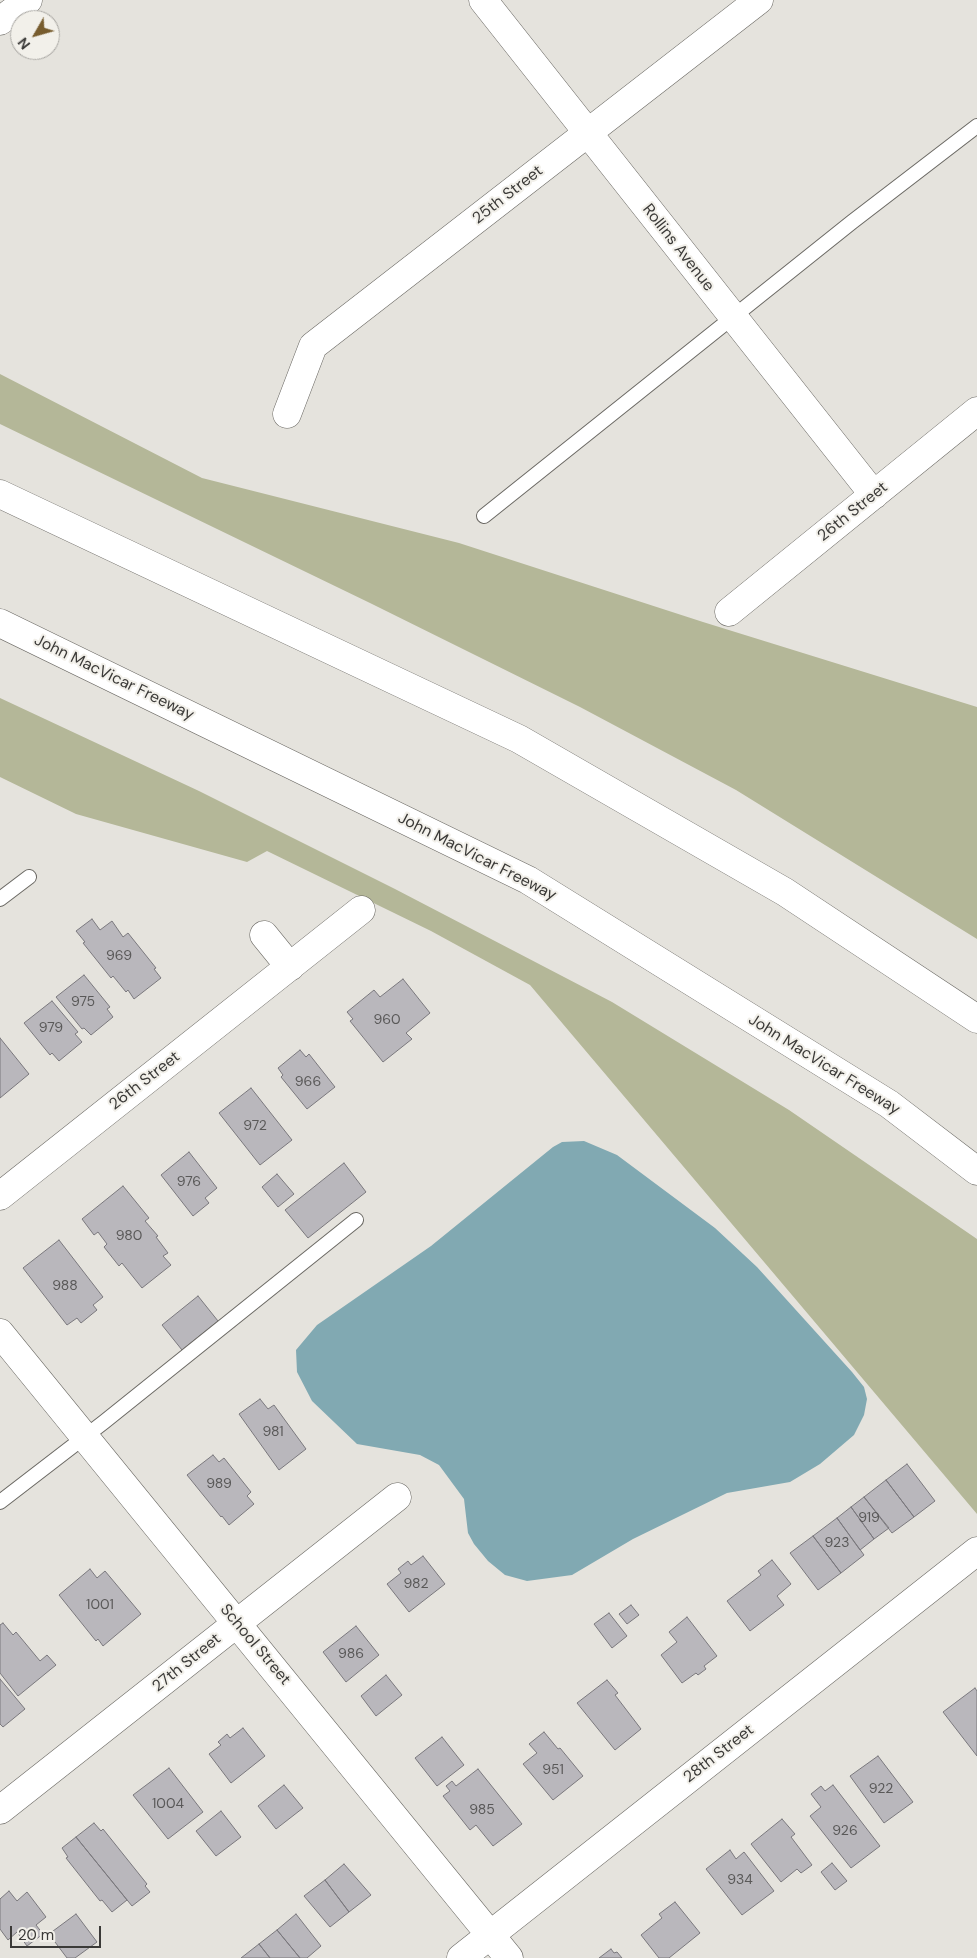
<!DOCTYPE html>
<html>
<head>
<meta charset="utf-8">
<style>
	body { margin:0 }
	#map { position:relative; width:977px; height:1958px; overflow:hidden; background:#e5e3dd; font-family:"DM Sans",sans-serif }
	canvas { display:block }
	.north { position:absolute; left:10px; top:10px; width:50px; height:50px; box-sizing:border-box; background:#f2f0ea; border:1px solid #a9a7a3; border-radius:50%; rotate:232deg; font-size:14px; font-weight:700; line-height:20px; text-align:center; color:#3b3a38 }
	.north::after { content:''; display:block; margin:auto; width:18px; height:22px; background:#775c2e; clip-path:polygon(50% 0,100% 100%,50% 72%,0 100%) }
	.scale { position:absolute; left:10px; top:1926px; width:91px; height:22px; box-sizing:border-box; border:2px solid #3b3a38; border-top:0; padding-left:6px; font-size:15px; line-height:18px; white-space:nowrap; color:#3b3a38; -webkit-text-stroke:4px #f2f0ea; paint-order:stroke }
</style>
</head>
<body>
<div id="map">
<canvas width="977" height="1958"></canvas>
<div class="north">N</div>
<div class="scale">20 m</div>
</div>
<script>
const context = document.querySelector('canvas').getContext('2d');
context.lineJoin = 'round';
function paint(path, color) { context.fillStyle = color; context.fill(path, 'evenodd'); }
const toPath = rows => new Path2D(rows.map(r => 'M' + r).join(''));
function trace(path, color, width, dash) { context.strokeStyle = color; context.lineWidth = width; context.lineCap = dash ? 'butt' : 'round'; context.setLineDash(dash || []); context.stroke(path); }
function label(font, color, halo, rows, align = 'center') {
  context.font = font + ' "DM Sans",sans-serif'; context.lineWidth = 4; context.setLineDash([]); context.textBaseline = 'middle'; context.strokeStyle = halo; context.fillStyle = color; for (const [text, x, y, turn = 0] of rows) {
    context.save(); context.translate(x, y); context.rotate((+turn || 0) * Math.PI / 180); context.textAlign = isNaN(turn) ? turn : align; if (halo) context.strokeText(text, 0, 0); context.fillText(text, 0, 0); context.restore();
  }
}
paint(toPath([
	[0,374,202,478,459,543,703,622,977,707,977,939,736,790,580,707,370,603,0,424],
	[0,698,199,791,395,889,612,1002,789,1110,977,1239,977,1514,530,985,431,931,267,851,247,862,76,814,0,777]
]), '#b4b798');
paint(toPath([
	[584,1141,617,1155,715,1228,757,1267,852,1372,864,1387,867,1399,864,1415,854,1435,820,1464,790,1482,727,1493,633,1539,572,1575,527,1581,505,1575,488,1561,474,1544,468,1533,464,1499,439,1465,420,1455,357,1444,312,1401,297,1372,296,1350,317,1325,431,1246,553,1147,562,1142]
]), '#81a9b2');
const building = toPath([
	[92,919,100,930,112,921,123,937,128,933,156,968,154,969,161,978,134,999,128,990,126,992,113,976,111,978,83,943,85,942,76,931,92,919],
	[84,975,110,1007,107,1009,113,1017,91,1035,84,1028,82,1029,56,997,84,975],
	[403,979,430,1013,406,1033,412,1039,383,1062,350,1021,353,1019,347,1012,374,990,380,997,403,979],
	[52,1001,78,1032,75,1034,82,1042,59,1061,52,1053,50,1055,24,1023,52,1001],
	[0,1038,29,1074,0,1098,0,1038],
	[300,1050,306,1057,309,1054,335,1087,307,1109,281,1077,283,1075,278,1068,300,1050],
	[251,1088,292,1140,260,1165,219,1113,251,1088],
	[189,1152,217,1188,205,1198,209,1203,193,1216,161,1175,189,1152],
	[344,1163,366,1192,308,1238,285,1210,344,1163],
	[277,1174,294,1194,278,1207,262,1187,277,1174],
	[123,1186,149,1218,145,1221,158,1236,156,1237,168,1253,163,1256,171,1265,142,1288,122,1263,119,1266,104,1247,107,1244,98,1232,94,1235,82,1219,123,1186],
	[59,1240,103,1297,93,1305,97,1310,81,1323,77,1318,67,1325,23,1268,59,1240],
	[198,1296,218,1321,182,1350,162,1325,198,1296],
	[260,1399,268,1409,274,1405,306,1449,279,1470,239,1414,260,1399],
	[213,1455,219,1462,224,1458,251,1492,247,1496,254,1504,229,1525,222,1516,221,1517,187,1475,213,1455],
	[907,1464,935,1501,914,1517,886,1480,907,1464],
	[886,1480,914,1517,892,1533,864,1497,886,1480],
	[864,1497,889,1528,874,1539,851,1507,864,1497],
	[851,1507,874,1539,860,1550,837,1518,851,1507],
	[837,1518,864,1555,841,1573,813,1536,837,1518],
	[813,1536,841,1573,818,1590,790,1553,813,1536],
	[423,1556,445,1584,409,1612,387,1584,401,1573,398,1569,408,1561,411,1565,423,1556],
	[772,1560,791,1584,777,1596,784,1605,750,1631,727,1601,761,1575,758,1571,772,1560],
	[90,1569,97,1578,105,1571,141,1614,103,1646,98,1639,96,1641,59,1595,90,1569],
	[631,1605,639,1615,627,1624,619,1614,631,1605],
	[609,1613,627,1636,612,1648,594,1624,609,1613],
	[687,1617,717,1656,704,1666,706,1669,698,1675,696,1673,682,1683,661,1655,677,1642,669,1632,687,1617],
	[3,1623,13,1635,16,1632,40,1661,47,1655,56,1665,18,1696,0,1673,0,1625,3,1623],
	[356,1626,379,1655,346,1682,323,1652,356,1626],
	[386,1675,402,1695,376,1716,361,1696,386,1675],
	[0,1679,25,1709,3,1727,0,1724,0,1679],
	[607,1680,618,1693,615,1695,641,1729,615,1750,577,1703,607,1680],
	[975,1688,977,1691,977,1756,943,1712,975,1688],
	[243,1728,265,1756,231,1783,209,1754,221,1745,218,1742,227,1734,230,1738,243,1728],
	[544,1732,558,1749,560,1748,583,1776,553,1800,523,1764,537,1753,529,1744,544,1732],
	[442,1737,464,1765,437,1786,415,1758,442,1737],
	[878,1756,913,1802,884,1823,850,1776,878,1756],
	[169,1768,203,1812,168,1839,133,1795,169,1768],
	[478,1769,522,1824,493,1846,476,1825,470,1830,443,1796,450,1791,446,1786,452,1781,456,1786,478,1769],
	[284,1785,303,1808,276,1829,258,1806,284,1785],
	[833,1785,880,1846,851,1868,810,1816,821,1807,811,1794,821,1786,825,1791,833,1785],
	[221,1811,241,1837,216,1856,196,1831,221,1811],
	[782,1819,795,1834,791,1837,812,1865,801,1873,797,1869,781,1882,751,1844,782,1819],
	[94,1823,101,1831,103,1829,147,1884,145,1886,150,1892,132,1906,76,1837,94,1823],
	[76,1837,127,1900,112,1912,102,1900,100,1901,66,1858,68,1857,62,1848,76,1837],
	[730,1850,736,1859,744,1852,774,1891,742,1915,706,1869,730,1850],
	[832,1863,847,1881,835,1890,821,1872,832,1863],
	[344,1864,371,1895,349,1912,325,1880,344,1864],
	[325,1880,349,1912,330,1927,304,1896,325,1880],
	[9,1891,17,1901,27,1892,46,1917,36,1925,43,1934,27,1946,17,1932,8,1940,0,1929,0,1899,9,1891],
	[675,1902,700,1933,669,1958,659,1958,641,1935,662,1918,659,1914,675,1902],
	[76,1914,97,1942,75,1958,67,1958,49,1934,76,1914],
	[296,1914,321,1946,307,1958,300,1958,277,1930,296,1914],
	[277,1930,300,1958,270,1958,259,1944,277,1930],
	[259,1944,270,1958,241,1958,259,1944],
	[611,1949,614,1953,617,1952,622,1958,599,1958,611,1949]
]);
paint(building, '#b9b7bc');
trace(building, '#7a787d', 1);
const lane = toPath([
	[484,516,852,222,977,126],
	[0,899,29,877],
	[0,1502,104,1422,356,1220]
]);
const street = toPath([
	[483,0,874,495],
	[0,21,28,0],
	[287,414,313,346,759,0],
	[729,612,977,411],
	[264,935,290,967],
	[0,1196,361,910],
	[0,1333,509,1958],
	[0,1810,397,1497],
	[461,1958,977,1551]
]);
const highway = toPath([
	[0,494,519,739,785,892,977,1019],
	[0,623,528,880,889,1104,977,1171]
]);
trace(lane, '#6b6964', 16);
trace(street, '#6b6964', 29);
trace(highway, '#6b6964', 29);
trace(lane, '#fff', 14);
trace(street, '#fff', 28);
trace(highway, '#fff', 28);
label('14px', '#5a5959', null, [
	["969",119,956],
	["975",83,1002],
	["960",387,1020],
	["979",51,1028],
	["966",308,1082],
	["972",255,1126],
	["976",189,1182],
	["980",129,1236],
	["988",65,1286],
	["981",273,1432],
	["989",219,1484],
	["919",869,1518],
	["923",837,1543],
	["982",416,1584],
	["1001",100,1605],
	["986",351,1654],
	["951",553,1770],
	["922",881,1789],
	["1004",168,1804],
	["985",482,1810],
	["926",845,1831],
	["934",740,1880]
]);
label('16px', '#3b3a38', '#f2f0ea', [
	["25th Street",508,195,-38],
	["Rollins Avenue",678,248,52],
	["26th Street",853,512,-39],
	["John MacVicar Freeway",114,678,26],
	["John MacVicar Freeway",477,857,27],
	["John MacVicar Freeway",824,1065,32],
	["26th Street",145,1081,-38],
	["School Street",255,1645,50],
	["27th Street",187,1663,-39],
	["28th Street",719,1754,-38]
]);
</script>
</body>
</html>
